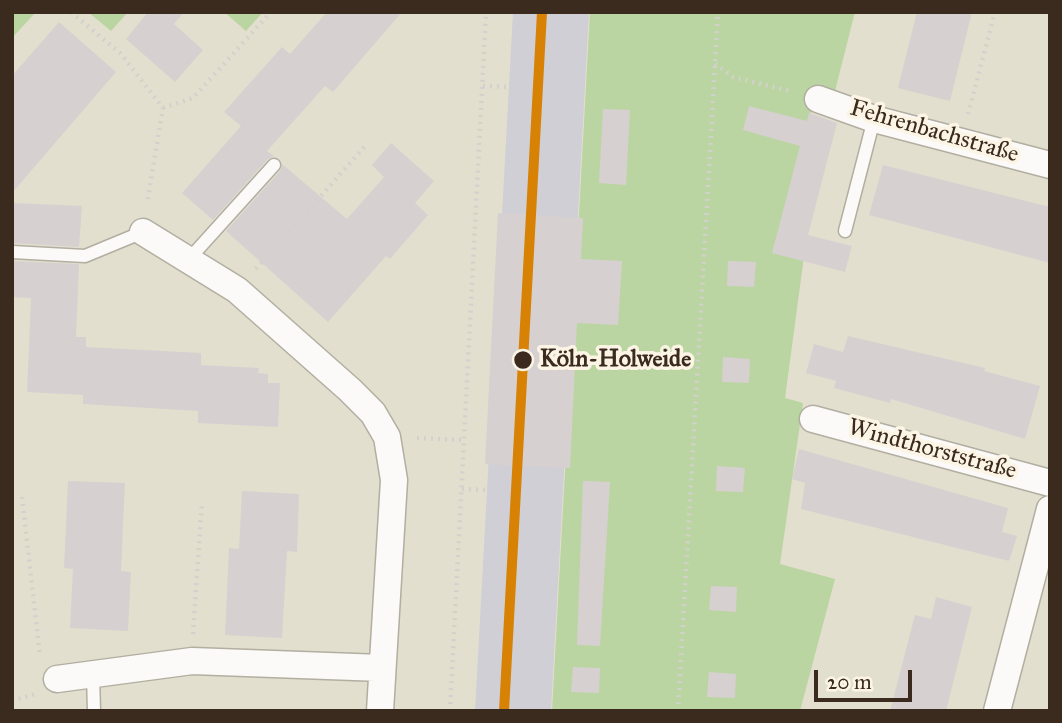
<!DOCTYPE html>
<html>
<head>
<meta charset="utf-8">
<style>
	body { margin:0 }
	#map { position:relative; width:1062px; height:723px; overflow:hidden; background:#e3dfce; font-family:"IM FELL Great Primer",serif }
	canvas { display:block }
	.frame { position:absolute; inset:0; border:14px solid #3b2a1e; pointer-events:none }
	.scale { position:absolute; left:814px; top:670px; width:98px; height:32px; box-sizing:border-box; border:4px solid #3b2a1e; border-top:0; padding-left:9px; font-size:21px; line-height:24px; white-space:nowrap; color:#3b2a1e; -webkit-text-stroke:5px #fcf5e5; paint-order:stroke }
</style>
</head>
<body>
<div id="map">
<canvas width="1062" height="723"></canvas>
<div class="frame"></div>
<div class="scale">20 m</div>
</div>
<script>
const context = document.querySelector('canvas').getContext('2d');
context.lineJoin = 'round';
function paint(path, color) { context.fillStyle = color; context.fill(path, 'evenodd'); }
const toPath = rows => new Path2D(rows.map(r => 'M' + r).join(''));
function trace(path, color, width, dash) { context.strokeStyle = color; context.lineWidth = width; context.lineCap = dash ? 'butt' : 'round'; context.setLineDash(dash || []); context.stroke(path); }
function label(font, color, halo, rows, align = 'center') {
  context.font = font + ' "IM FELL Great Primer",serif'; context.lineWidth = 7; context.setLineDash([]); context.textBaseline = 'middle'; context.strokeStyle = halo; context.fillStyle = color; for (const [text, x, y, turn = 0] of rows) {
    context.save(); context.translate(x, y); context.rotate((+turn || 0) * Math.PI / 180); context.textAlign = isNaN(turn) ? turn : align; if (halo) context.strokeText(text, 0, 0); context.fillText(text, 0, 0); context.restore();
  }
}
paint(toPath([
	[513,12,589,12,551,711,475,711]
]), '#d0cfd6');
paint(toPath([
	[12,12,36,12,12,38],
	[88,12,128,12,111,31],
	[224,12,263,12,246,31],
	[590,12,855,12,835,91,817,88,783,222,807,234,785,398,803,403,780,564,835,579,800,711,552,711]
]), '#bad5a1');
paint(toPath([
	[148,12,184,12,174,24,203,50,175,82,126,39],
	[327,12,402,12,333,92,325,86,267,151,274,156,268,159,213,220,182,193,241,126,224,112,282,47,290,54],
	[917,12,972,12,950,101,898,88],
	[59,22,116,72,12,193,12,76],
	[749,106,807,121,809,113,837,123,808,235,852,246,845,272,772,253,800,146,743,130],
	[603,109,630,110,626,185,599,183],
	[391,143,434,181,415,203,428,215,390,259,386,256,328,322,226,231,280,171,282,164,347,219,384,177,372,165],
	[883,165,1050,207,1050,263,869,215],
	[12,203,82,206,79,247,12,243],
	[498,213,583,218,581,259,622,261,618,325,577,323,570,468,485,464],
	[12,261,79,264,76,337,86,337,86,347,201,353,201,365,259,368,258,373,268,374,268,383,280,383,278,427,198,423,198,411,83,404,83,395,27,392,31,298,12,297],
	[728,261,756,262,754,287,727,286],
	[848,336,985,368,984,371,1040,386,1025,439,891,399,890,403,834,388,836,381,806,373,814,344,843,352],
	[723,357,750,359,749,383,722,382],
	[799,449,1008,508,1002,532,1017,536,1009,561,801,509,805,483,792,479],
	[717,466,745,468,743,492,716,491],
	[68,481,125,483,121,571,131,572,128,631,70,628,73,569,64,568],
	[583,481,610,482,600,646,577,645],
	[242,491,299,494,297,552,287,551,282,638,225,635,229,548,239,549],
	[711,586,737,587,736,612,709,610],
	[936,597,972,607,946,711,890,711,915,615,931,619],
	[573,667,600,668,599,693,571,692],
	[709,672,736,674,735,698,707,697]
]), '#d7d0d0');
const service = toPath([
	[845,231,874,119],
	[12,252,85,256,143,232],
	[190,258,274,165],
	[93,675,94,711]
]);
const minor = toPath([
	[818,99,874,119,1050,165],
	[143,232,237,290,350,390,373,413,387,437,394,480,380,711],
	[813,419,1050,483],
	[57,679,192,661,382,668],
	[997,711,1050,509]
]);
trace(service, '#b2aea1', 15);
trace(minor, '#b2aea1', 29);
trace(toPath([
	[71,12,121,54,163,108,147,204],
	[715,64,733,77,790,91],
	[483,86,509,87],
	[163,108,193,98,271,12],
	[968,114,995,12],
	[256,269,367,144],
	[417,438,465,440],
	[462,489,487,490],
	[22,497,40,656],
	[193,634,202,502],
	[12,701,35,694],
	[450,711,486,12],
	[678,711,718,12]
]), '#d3d1cb', 4.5, [2, 5]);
trace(service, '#fbfaf8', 12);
trace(minor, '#fbfaf8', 26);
trace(toPath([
	[504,711,542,12]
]), '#d78204', 10);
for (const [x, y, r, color] of [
	[523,360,10,"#3b2a1e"]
]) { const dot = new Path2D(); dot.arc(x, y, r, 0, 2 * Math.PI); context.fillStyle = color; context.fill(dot); trace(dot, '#fcf5e5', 2.5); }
label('24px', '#3b2a1e', '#fcf5e5', [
	["Fehrenbachstraße",934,132,16],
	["Windthorststraße",932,450,15]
]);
label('bold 24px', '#3b2a1e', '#fcf5e5', [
	["Köln-Holweide",540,360]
], 'left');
</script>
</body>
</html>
